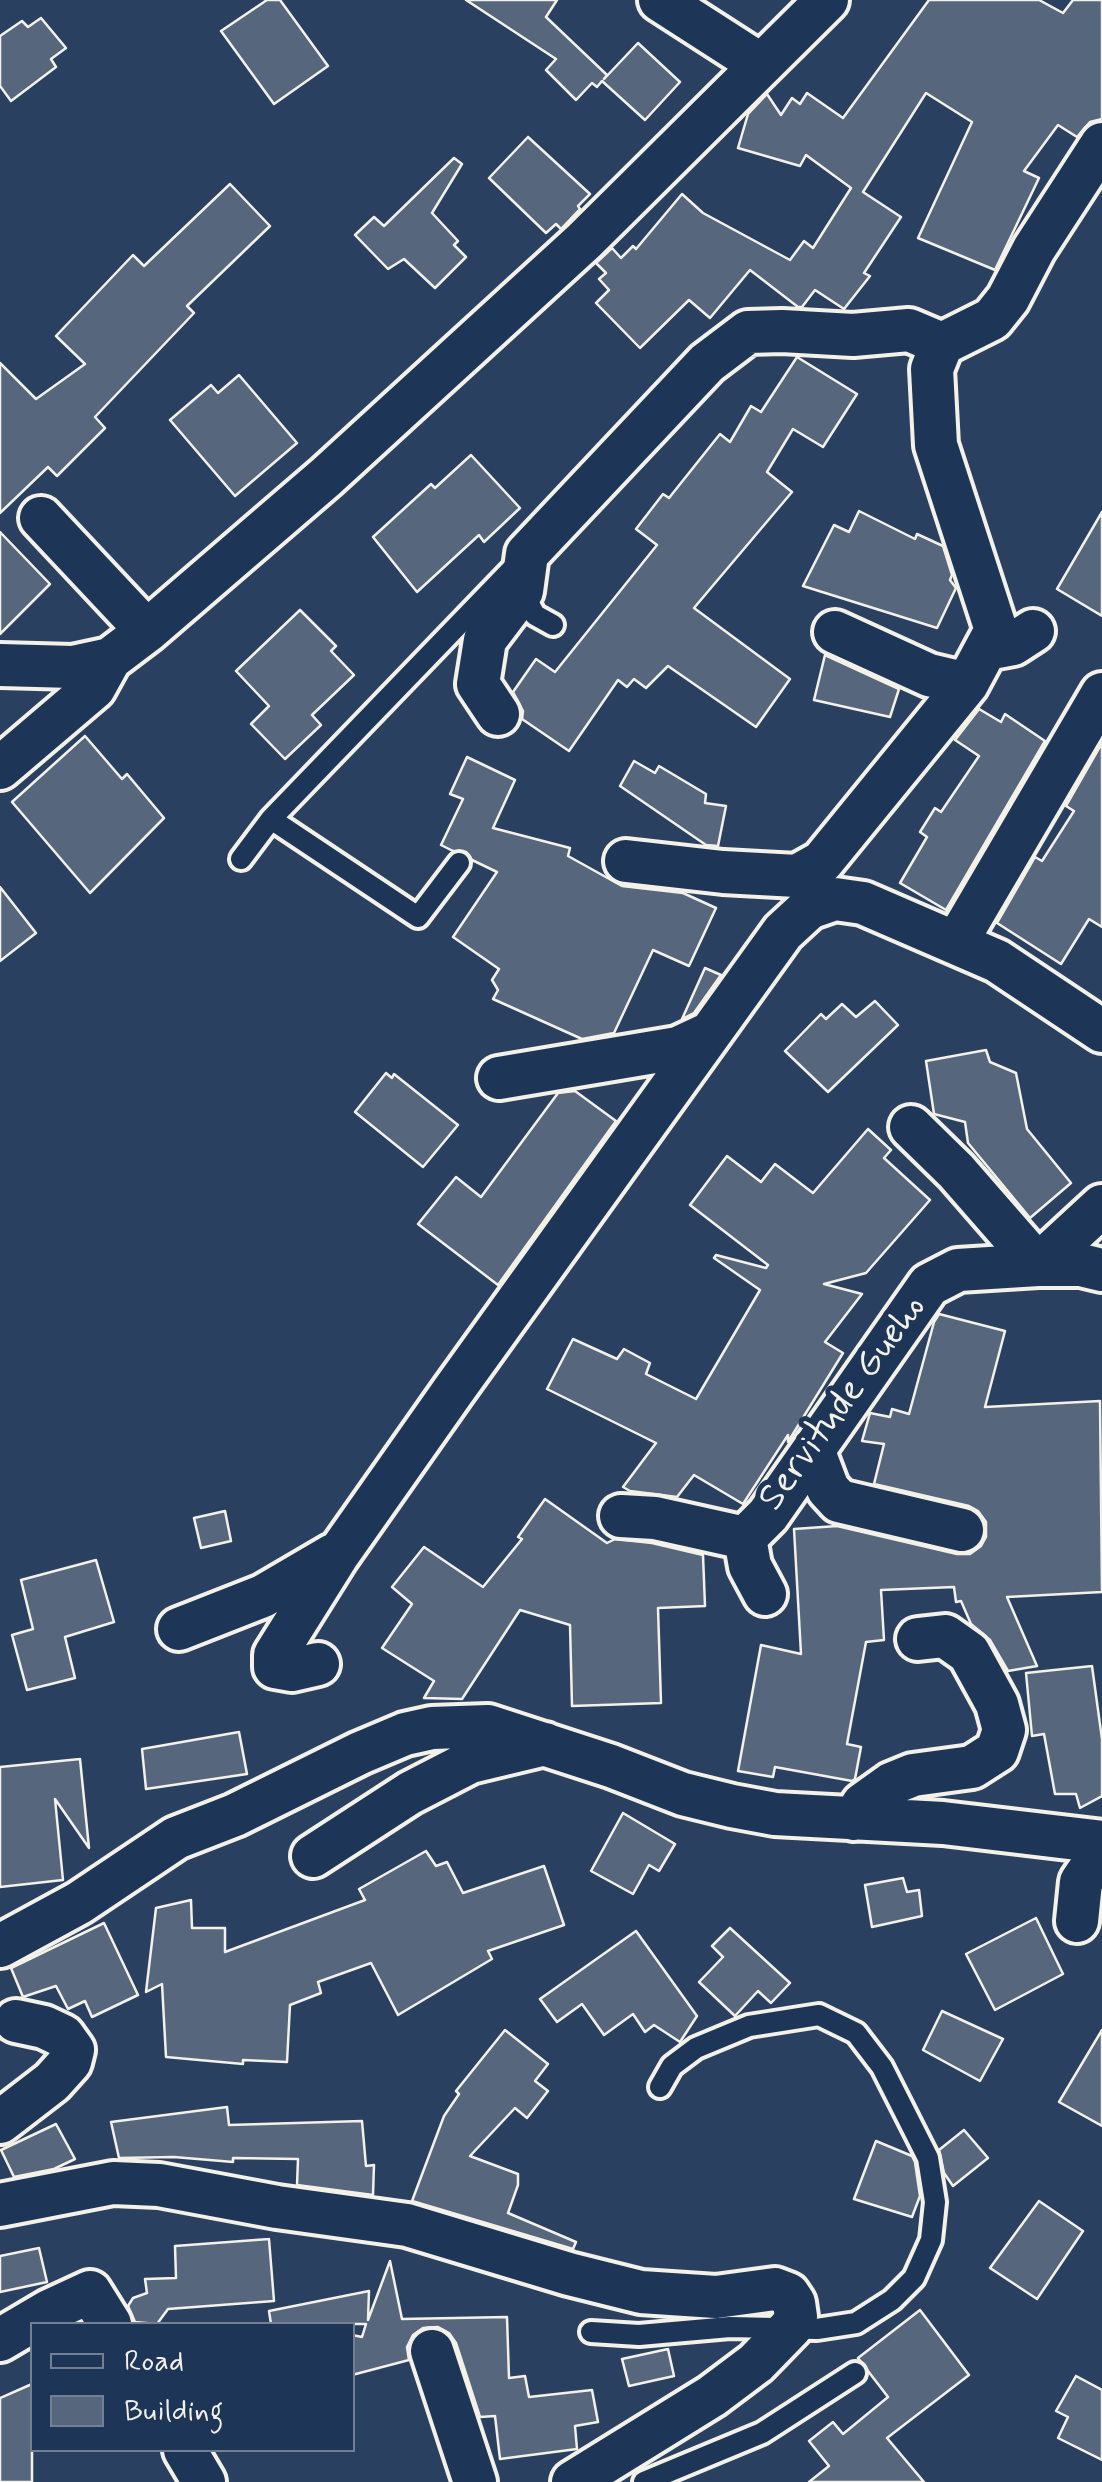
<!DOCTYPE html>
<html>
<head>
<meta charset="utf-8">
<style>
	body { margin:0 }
	#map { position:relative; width:1102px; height:2482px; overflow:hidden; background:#2a4060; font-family:Mynerve,sans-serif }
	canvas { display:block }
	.legend { position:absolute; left:30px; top:2322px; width:325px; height:130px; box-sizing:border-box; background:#1d3557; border:2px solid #738091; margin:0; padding:12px 18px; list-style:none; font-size:30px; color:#f4f1e8 }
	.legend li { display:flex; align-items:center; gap:20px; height:50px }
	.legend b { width:50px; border:2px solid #738091 }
</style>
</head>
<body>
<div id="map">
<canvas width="1102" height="2482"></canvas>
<ul class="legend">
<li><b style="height:12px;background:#1d3557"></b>Road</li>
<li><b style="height:28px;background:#56677d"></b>Building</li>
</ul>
</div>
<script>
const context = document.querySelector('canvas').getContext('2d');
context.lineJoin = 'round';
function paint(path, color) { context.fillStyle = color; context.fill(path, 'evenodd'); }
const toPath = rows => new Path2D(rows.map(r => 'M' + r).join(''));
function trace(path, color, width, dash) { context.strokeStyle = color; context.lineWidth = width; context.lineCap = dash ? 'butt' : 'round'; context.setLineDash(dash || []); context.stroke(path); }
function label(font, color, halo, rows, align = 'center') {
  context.font = font + ' Mynerve,sans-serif'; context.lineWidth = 10; context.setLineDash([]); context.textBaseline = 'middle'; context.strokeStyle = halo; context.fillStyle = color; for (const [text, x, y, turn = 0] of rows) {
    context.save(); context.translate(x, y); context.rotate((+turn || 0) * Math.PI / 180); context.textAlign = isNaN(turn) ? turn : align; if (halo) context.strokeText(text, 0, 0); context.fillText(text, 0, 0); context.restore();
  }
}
const building = toPath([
	[267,0,280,0,328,66,274,104,221,31,267,0],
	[466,0,557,0,546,17,607,75,604,79,638,43,680,82,645,120,602,81,597,87,592,83,576,100,546,70,556,59,466,0],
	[929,0,1039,0,1063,13,1073,0,1102,0,1102,119,1090,122,1077,137,1058,125,1024,171,1039,178,995,270,918,238,972,122,926,93,863,192,901,217,864,273,870,276,844,309,815,290,802,307,798,307,750,270,710,318,689,300,640,348,596,303,609,290,599,279,606,273,596,263,612,248,621,258,633,246,636,249,682,194,703,213,790,260,804,241,813,248,851,188,806,155,800,166,738,148,748,114,767,94,781,115,792,98,800,104,807,93,843,118,929,0],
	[41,18,66,48,51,59,56,67,11,101,0,86,0,36,22,21,28,27,41,18],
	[528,137,590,194,578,206,580,209,561,229,556,224,546,233,489,178,528,137],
	[454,158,462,164,432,213,458,241,454,245,466,257,435,288,404,259,388,269,355,235,374,217,384,226,454,158],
	[230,184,270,226,187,306,194,313,95,417,105,428,57,476,48,467,0,513,0,363,36,399,85,364,56,336,133,255,144,266,230,184],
	[797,357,857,394,823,447,793,429,767,472,792,492,694,608,790,679,756,727,668,666,646,688,634,679,627,687,618,680,569,751,522,719,523,711,513,692,536,659,555,672,657,545,636,529,663,494,669,498,720,434,730,442,751,406,761,412,797,357],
	[239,375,297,443,235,496,170,420,211,385,218,393,239,375],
	[471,455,520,508,484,542,479,535,417,592,373,537,431,484,435,488,471,455],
	[859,511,915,539,917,534,943,546,952,575,950,580,956,588,937,628,803,586,834,525,849,532,859,511],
	[1102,512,1102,616,1057,589,1102,512],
	[0,532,50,584,0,634,0,532],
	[300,610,336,646,331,651,354,675,312,715,321,725,285,759,251,724,269,706,236,671,300,610],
	[825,655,899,689,890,717,814,700,825,655],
	[979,709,1001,722,1005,714,1045,741,946,910,900,883,927,837,920,832,935,808,941,812,979,756,955,740,979,709],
	[85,736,122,779,127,774,164,818,90,893,12,802,85,736],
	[1102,743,1102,927,1089,919,1061,964,997,923,1035,857,1042,861,1074,811,1066,806,1102,743],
	[467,757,515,780,493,828,570,848,568,856,622,886,683,893,716,908,689,966,653,950,614,1033,582,1039,493,999,498,990,492,980,499,969,453,937,497,872,472,860,466,852,453,851,441,845,463,799,450,794,467,757],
	[634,761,655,773,659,766,706,794,705,803,726,806,718,846,706,845,620,786,634,761],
	[0,887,36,933,0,961,0,887],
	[705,968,721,975,694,1013,682,1019,705,968],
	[875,1001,898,1025,828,1092,785,1051,821,1014,826,1019,842,1004,856,1017,875,1001],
	[986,1050,990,1062,1016,1073,1027,1129,1071,1183,1030,1218,968,1143,965,1122,934,1114,926,1061,986,1050],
	[386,1073,392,1078,394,1074,458,1125,423,1167,355,1112,386,1073],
	[575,1091,616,1121,498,1285,418,1224,456,1177,481,1197,558,1093,575,1091],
	[868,1129,891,1150,884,1158,930,1200,866,1273,824,1284,862,1294,825,1342,843,1353,788,1442,788,1435,743,1504,694,1475,677,1497,630,1491,623,1487,656,1443,547,1389,573,1339,617,1359,624,1349,650,1363,646,1374,696,1399,760,1290,714,1258,716,1255,766,1268,768,1265,690,1205,727,1156,761,1182,775,1164,813,1193,868,1129],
	[939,1314,1005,1331,985,1407,1100,1401,1102,1592,1007,1597,1037,1666,1008,1671,990,1640,971,1624,961,1601,956,1602,954,1587,881,1590,884,1640,866,1642,847,1744,861,1747,855,1779,852,1781,775,1767,773,1777,738,1771,761,1645,801,1654,794,1529,837,1526,957,1554,970,1554,981,1546,986,1537,986,1522,978,1511,969,1506,874,1484,884,1444,862,1441,870,1413,890,1417,892,1409,909,1414,934,1322,939,1314],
	[545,1499,607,1543,615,1539,652,1543,703,1555,705,1606,658,1608,661,1703,572,1706,570,1625,520,1610,462,1699,424,1698,434,1681,382,1648,412,1604,392,1587,424,1547,483,1587,522,1539,518,1537,545,1499],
	[225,1511,231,1541,201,1548,194,1518,225,1511],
	[96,1560,114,1622,65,1637,75,1678,27,1690,12,1635,33,1629,21,1580,96,1560],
	[1092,1666,1102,1739,1102,1796,1080,1808,1076,1794,1055,1794,1044,1734,1032,1736,1026,1673,1092,1666],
	[239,1732,247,1774,146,1789,142,1749,239,1732],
	[80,1759,89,1848,55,1799,63,1880,0,1887,0,1767,80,1759],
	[623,1813,675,1844,659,1871,649,1865,633,1894,591,1871,623,1813],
	[426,1851,436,1866,447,1862,463,1893,544,1866,564,1925,488,1951,492,1959,398,2015,371,1963,318,1982,321,1993,290,2005,287,2062,243,2060,243,2064,166,2057,162,1984,146,1992,156,1908,191,1900,192,1928,225,1928,225,1952,365,1900,359,1889,426,1851],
	[903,1878,907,1892,919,1890,922,1916,872,1927,865,1885,903,1878],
	[1036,1918,1063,1974,995,2010,966,1954,1036,1918],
	[104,1923,138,1995,92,2017,85,2001,68,2009,56,1986,23,1997,11,1968,104,1923],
	[730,1928,790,1983,771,2003,758,1991,735,2016,699,1982,723,1957,712,1946,730,1928],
	[636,1931,697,2016,680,2042,654,2025,645,2032,633,2014,604,2035,582,2004,557,2022,540,1999,636,1931],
	[942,2011,1003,2039,980,2081,923,2050,942,2011],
	[505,2030,548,2064,535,2081,548,2091,527,2118,515,2108,470,2156,518,2174,518,2185,508,2213,576,2242,573,2249,412,2201,444,2116,459,2094,456,2091,505,2030],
	[1102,2030,1102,2126,1059,2102,1102,2030],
	[227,2107,229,2125,362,2121,366,2166,374,2165,373,2195,297,2185,298,2159,233,2158,233,2162,174,2157,119,2158,111,2122,227,2107],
	[56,2124,75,2159,54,2169,14,2177,1,2150,56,2124],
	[964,2130,988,2158,953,2186,944,2173,939,2150,964,2130],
	[876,2141,912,2156,915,2162,920,2196,912,2217,854,2199,876,2141],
	[1039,2201,1083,2231,1037,2299,990,2268,1039,2201],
	[269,2239,274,2301,168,2309,157,2324,135,2322,128,2306,133,2298,147,2293,145,2279,176,2278,175,2246,269,2239],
	[39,2248,47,2282,0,2292,0,2256,39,2248],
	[390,2261,402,2319,507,2317,509,2378,525,2376,529,2397,592,2390,598,2422,575,2426,577,2449,500,2459,495,2416,480,2417,456,2343,449,2333,438,2327,423,2328,413,2335,407,2347,409,2360,352,2375,352,2335,362,2337,366,2324,271,2324,269,2311,369,2291,368,2320,390,2261],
	[920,2310,969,2375,887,2438,924,2482,809,2482,829,2466,809,2441,833,2422,843,2434,888,2397,858,2358,920,2310],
	[668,2349,674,2376,629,2386,622,2359,668,2349],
	[1076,2376,1102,2390,1102,2460,1058,2438,1068,2417,1056,2411,1076,2376],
	[32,2384,32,2482,0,2482,0,2398,32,2384]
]);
paint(building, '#56677d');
trace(building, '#f4f1e8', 2.5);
const lane = toPath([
	[522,591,535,615,553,625],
	[271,819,418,917,459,863],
	[241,859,271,819,518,563],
	[591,2332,639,2335,730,2327,817,2329,856,2323,892,2300,914,2278,931,2240,935,2202,928,2158,882,2067,856,2033,819,2015,749,2026,696,2048,672,2066,660,2087],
	[644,2482,762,2433,855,2373]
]);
const street = toPath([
	[660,0,761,65],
	[41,518,147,631],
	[835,632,929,675,967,684],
	[986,649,1013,644,1033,631],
	[0,665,73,667,110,659,147,631,326,477,584,241,827,0],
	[498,714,478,684,485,640,522,591,527,554,707,363,748,332,782,331,853,335,909,330,942,344],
	[0,768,94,688,110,659],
	[626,861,723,872,797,876,822,862,967,684,996,630,936,445,932,369,942,344,992,319,1008,299,1034,249,1102,144],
	[956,943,1102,694],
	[499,1078,678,1048,710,1033],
	[911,1127,956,1171,1038,1265],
	[1038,1265,1081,1265,1102,1270],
	[814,1452,828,1489,839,1501,962,1530],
	[621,1516,655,1518,745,1538],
	[745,1538,768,1515,929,1285,958,1270,1038,1265,1102,1206],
	[745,1538,750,1566,765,1594],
	[179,1629,263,1596,333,1555],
	[318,1664,292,1670,275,1667,275,1655,337,1556,453,1391,783,932,809,908,835,899,863,903,997,961,1102,1031],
	[854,1819,863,1804,891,1784,913,1775,972,1767,997,1751,1004,1730,997,1704,969,1653,945,1636,918,1639],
	[313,1856,410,1793,470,1762,545,1744],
	[1077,1921,1081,1882,1102,1851],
	[0,1946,79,1903,176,1838,235,1815,360,1753,405,1734,432,1728,488,1726,611,1766,683,1794,732,1806,775,1814,943,1823,1102,1842],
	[0,2122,52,2082,70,2062,73,2050,63,2036,44,2027,16,2021],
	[0,2205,113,2183,159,2185,277,2207,407,2225,569,2274,641,2292,716,2297,775,2289,788,2294,794,2303,796,2317,791,2327,756,2363,712,2396,573,2482],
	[0,2340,49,2311,90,2292,110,2324],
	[432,2351,475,2482],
	[185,2450,204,2482]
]);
trace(lane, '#f4f1e8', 28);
trace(street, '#f4f1e8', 50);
trace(lane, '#1d3557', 20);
trace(street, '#1d3557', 42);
label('38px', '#f4f1e8', '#1d3557', [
	["Servitude Gueho",844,1404,-54]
]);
</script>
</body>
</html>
